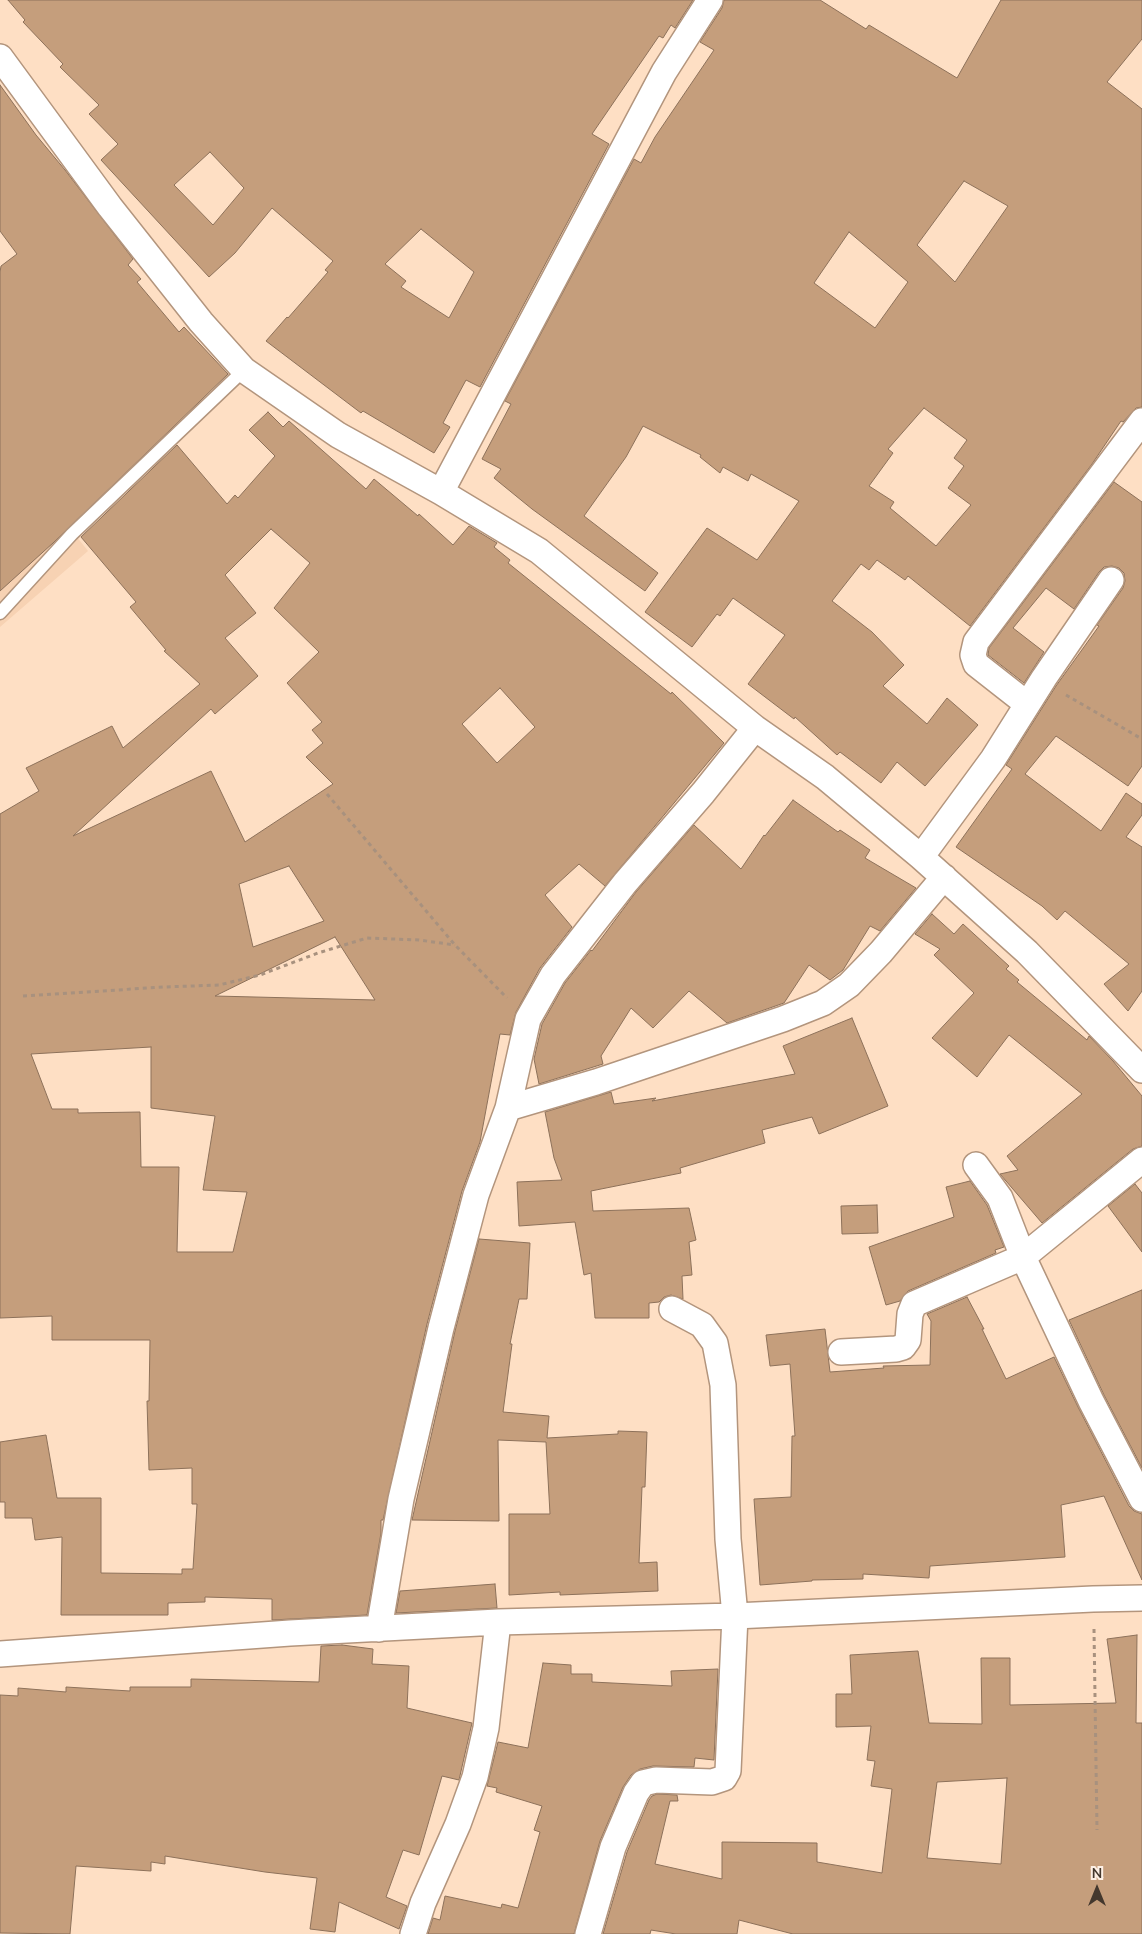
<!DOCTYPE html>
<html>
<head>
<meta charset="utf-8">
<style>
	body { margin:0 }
	#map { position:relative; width:1142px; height:1934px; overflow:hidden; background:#fedfc4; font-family:"Nunito Sans",sans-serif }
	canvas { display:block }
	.north { position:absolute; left:1072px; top:1864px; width:50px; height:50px; -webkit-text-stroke:4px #fdf0e5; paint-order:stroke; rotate:0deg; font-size:14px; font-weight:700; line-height:20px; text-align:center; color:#44382e }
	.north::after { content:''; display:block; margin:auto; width:18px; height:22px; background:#44382e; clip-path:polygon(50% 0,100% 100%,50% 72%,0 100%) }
</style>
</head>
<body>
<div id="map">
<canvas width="1142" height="1934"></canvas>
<div class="north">N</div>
</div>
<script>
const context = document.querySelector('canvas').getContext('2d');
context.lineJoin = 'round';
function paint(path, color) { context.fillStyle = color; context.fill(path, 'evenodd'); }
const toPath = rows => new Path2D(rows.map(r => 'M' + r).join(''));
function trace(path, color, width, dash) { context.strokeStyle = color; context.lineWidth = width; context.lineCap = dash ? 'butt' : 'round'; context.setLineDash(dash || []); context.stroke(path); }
paint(toPath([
	[0,450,45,497,88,551,0,627]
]), '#f7d2b3');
const building = toPath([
	[8,0,693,0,675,28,671,25,663,38,659,36,592,134,609,144,480,387,466,380,443,423,450,427,434,453,363,411,361,413,266,341,287,317,288,318,328,272,325,270,333,261,272,208,235,253,209,277,101,160,118,144,89,114,99,105,60,67,63,64,23,22,25,20,8,0],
	[210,152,244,188,213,225,174,185,210,152],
	[421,229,474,272,449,318,401,287,406,281,385,264,421,229],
	[724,0,820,0,866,29,869,25,957,78,1001,0,1142,0,1142,39,1107,82,1142,109,1142,407,1136,408,1123,422,1121,421,1092,464,970,626,908,576,905,580,877,560,869,570,861,564,832,601,872,632,904,665,883,686,927,724,947,698,978,725,925,786,897,762,881,783,840,752,837,755,795,717,794,719,748,684,785,635,733,598,720,616,717,614,692,647,645,612,707,528,757,560,799,501,751,474,748,481,723,467,720,473,700,457,701,455,643,426,626,457,584,516,658,573,645,591,532,509,494,478,501,469,482,459,511,404,505,401,634,159,641,163,655,137,714,50,700,42,722,8,724,0],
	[964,181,1008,206,955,282,917,245,964,181],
	[849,232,908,282,875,328,814,283,849,232],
	[924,408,967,440,954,458,964,466,948,488,971,505,936,546,890,508,894,502,869,486,893,453,888,449,924,408],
	[0,85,36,135,65,170,133,259,128,265,141,279,137,282,179,332,184,327,228,374,53,543,0,591,0,272,1,266,17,254,0,231,0,85],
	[268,412,283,427,289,421,366,489,374,479,418,516,419,514,453,545,469,526,497,543,494,547,510,560,508,563,671,694,672,692,724,743,605,886,579,864,545,895,572,927,540,968,516,1012,510,1035,500,1034,480,1142,462,1191,427,1324,383,1520,381,1520,381,1533,367,1615,272,1620,272,1599,205,1597,205,1602,168,1603,168,1615,61,1615,62,1537,35,1540,32,1518,5,1518,5,1502,0,1502,0,1442,46,1435,57,1498,101,1498,101,1573,182,1574,182,1569,193,1569,197,1504,192,1504,192,1468,149,1470,147,1401,149,1401,150,1340,52,1340,52,1316,0,1318,0,814,39,791,26,768,112,726,123,748,200,684,164,651,166,650,130,607,136,602,81,537,177,445,227,504,235,495,238,498,275,456,249,430,268,412],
	[271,529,310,563,274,608,319,652,287,683,322,722,312,730,323,743,306,757,333,784,245,842,211,771,73,836,211,709,215,714,258,676,225,638,256,613,225,575,271,529],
	[500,688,535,727,497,763,462,724,500,688],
	[289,866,324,921,253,947,239,884,289,866],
	[335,937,375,1000,215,996,335,937],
	[151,1047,151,1108,215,1116,203,1190,247,1192,233,1252,177,1252,179,1167,141,1167,140,1112,78,1113,78,1109,52,1109,31,1054,151,1047],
	[1114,482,1142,502,1142,766,1128,786,1056,736,1025,774,1101,831,1126,793,1142,804,1142,815,1126,837,1142,847,1142,991,1128,1011,1104,984,1129,964,1065,911,1057,920,1042,906,956,847,1012,769,1006,765,1056,686,1099,626,1097,625,1123,588,1125,581,1124,573,1119,568,1112,566,1104,567,1099,572,1074,609,1046,588,1013,628,1044,652,1024,683,988,655,989,648,1114,482],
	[793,800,838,832,840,830,870,850,865,858,916,888,880,931,870,926,843,970,830,980,809,965,784,1003,727,1023,689,991,653,1028,631,1008,601,1056,603,1064,539,1084,534,1059,542,1024,565,983,591,950,592,951,636,892,694,825,741,869,764,835,765,836,793,800],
	[932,914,954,934,963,924,1009,966,1006,969,1019,980,1017,982,1087,1040,1089,1036,1113,1061,1142,1096,1142,1146,1133,1149,1042,1223,1000,1174,1018,1170,1007,1156,1082,1094,1009,1035,977,1077,932,1038,974,993,934,955,940,949,915,934,932,914],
	[852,1018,888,1106,819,1134,812,1117,762,1130,765,1143,680,1168,681,1173,591,1191,593,1211,689,1208,696,1240,689,1242,692,1275,682,1276,683,1299,671,1295,664,1297,659,1302,649,1303,649,1318,595,1318,591,1273,584,1275,575,1222,519,1226,517,1182,562,1180,554,1158,545,1112,611,1092,614,1104,656,1098,652,1101,795,1074,783,1046,852,1018],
	[970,1181,987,1205,1004,1247,995,1250,996,1253,908,1291,900,1301,886,1305,869,1247,954,1217,946,1187,970,1181],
	[1135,1184,1142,1193,1142,1252,1108,1206,1135,1184],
	[877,1205,878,1233,842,1234,841,1206,877,1205],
	[479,1239,530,1243,527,1299,519,1299,510,1344,512,1344,503,1412,549,1416,547,1438,618,1434,618,1431,647,1432,645,1487,642,1487,639,1563,657,1562,658,1591,560,1595,560,1592,509,1595,509,1514,550,1514,546,1442,498,1440,499,1521,412,1520,455,1331,479,1239],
	[1142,1290,1142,1468,1104,1395,1069,1320,1142,1290],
	[967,1297,984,1329,982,1329,1006,1379,1054,1357,1078,1407,1129,1506,1134,1511,1142,1514,1142,1580,1104,1496,1061,1505,1065,1557,930,1566,929,1578,863,1574,863,1579,812,1580,812,1581,760,1585,754,1499,791,1497,792,1436,795,1436,790,1364,770,1366,766,1335,825,1329,830,1372,884,1368,883,1366,930,1365,931,1321,927,1314,967,1297],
	[495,1584,497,1608,396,1613,400,1591,495,1584],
	[1137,1635,1136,1723,1142,1723,1142,1934,793,1934,739,1920,737,1934,676,1934,651,1930,650,1934,603,1934,627,1852,649,1800,652,1796,657,1794,677,1795,678,1801,670,1801,655,1864,722,1879,722,1842,817,1843,817,1862,882,1873,892,1789,871,1786,875,1761,867,1760,871,1726,836,1727,836,1694,852,1694,850,1655,918,1651,929,1723,982,1724,981,1658,1010,1658,1010,1705,1116,1703,1107,1639,1137,1635],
	[1007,1778,1001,1864,927,1858,937,1782,1007,1778],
	[342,1645,373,1649,372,1664,409,1666,407,1708,472,1723,459,1780,442,1776,419,1855,403,1850,386,1897,407,1906,399,1929,339,1902,335,1932,310,1929,317,1878,265,1872,165,1856,165,1864,151,1862,151,1871,76,1866,70,1934,0,1933,0,1695,18,1696,18,1688,66,1692,66,1687,130,1691,130,1687,191,1687,191,1679,319,1682,321,1646,342,1645],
	[543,1663,571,1665,571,1674,592,1674,592,1682,672,1686,671,1671,718,1669,714,1760,695,1758,694,1767,653,1766,640,1769,631,1775,623,1787,600,1841,574,1934,428,1934,433,1918,440,1920,445,1896,501,1908,502,1904,518,1908,540,1832,534,1830,542,1806,496,1792,497,1788,487,1786,498,1742,528,1748,543,1663]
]);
paint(building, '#c59e7c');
trace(building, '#8d715a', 1);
const service = toPath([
	[0,613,72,534,244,370]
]);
const minor = toPath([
	[0,57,110,207,201,322,244,370,338,435,441,492,539,551,755,728,825,777,921,857,1027,952,1142,1070],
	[441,492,664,72,710,0],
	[1027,704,976,664,973,655,976,642,1142,421],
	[921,857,993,759,1044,678,1111,580],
	[508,1108,596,1082,783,1019,823,1003,849,985,881,952,944,877],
	[976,1165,1000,1198,1023,1257,1091,1401,1142,1499],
	[841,1352,896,1349,903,1347,908,1340,910,1314,914,1304,1023,1257,1142,1160],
	[379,1629,401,1499,441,1328,476,1195,508,1108,528,1019,553,975,625,883,703,793,755,728],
	[0,1654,290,1633,498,1622,735,1616,1093,1599,1142,1598],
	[413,1934,423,1903,458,1824,475,1777,486,1728,498,1622],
	[588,1934,613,1847,636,1793,643,1783,656,1780,712,1782,724,1778,728,1771,735,1616,728,1539,723,1385,715,1343,702,1325,672,1309]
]);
trace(service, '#b3957d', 15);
trace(minor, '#b3957d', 28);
trace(toPath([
	[1066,695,1142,739],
	[327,794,455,945,507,998],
	[23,996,164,987,219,985,260,975,318,953,367,938,419,940,455,945],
	[1094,1629,1097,1830]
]), '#a8917e', 3, [4, 4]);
trace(service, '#fff', 12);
trace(minor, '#fff', 25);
</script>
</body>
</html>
